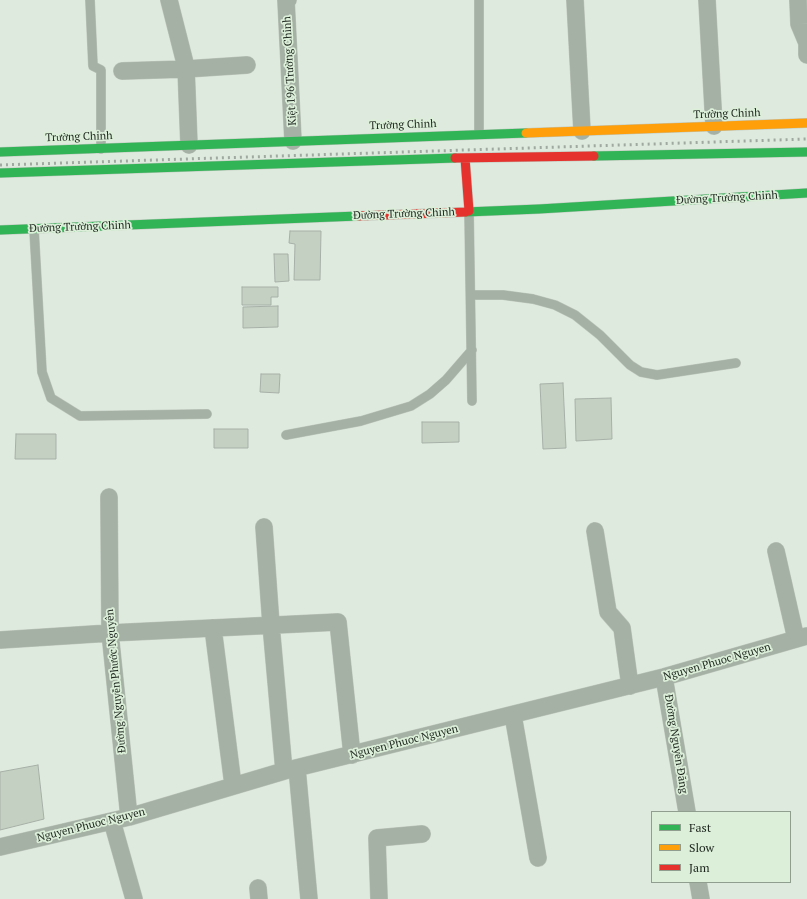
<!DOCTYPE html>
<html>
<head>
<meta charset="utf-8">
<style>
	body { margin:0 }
	#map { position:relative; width:807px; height:899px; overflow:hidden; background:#dfeade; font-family:"PT Serif",serif }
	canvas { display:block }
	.legend { position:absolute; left:651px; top:811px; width:140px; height:72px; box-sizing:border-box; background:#dbefd9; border:1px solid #8f9e8e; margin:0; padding:5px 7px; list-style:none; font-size:12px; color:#1d251d }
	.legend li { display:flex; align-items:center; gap:8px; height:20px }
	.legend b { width:20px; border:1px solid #8f9e8e }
</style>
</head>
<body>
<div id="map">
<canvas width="807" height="899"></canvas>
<ul class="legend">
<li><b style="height:5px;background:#30b455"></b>Fast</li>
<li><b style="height:5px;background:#ff9f0a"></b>Slow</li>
<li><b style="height:5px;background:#e5322d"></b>Jam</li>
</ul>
</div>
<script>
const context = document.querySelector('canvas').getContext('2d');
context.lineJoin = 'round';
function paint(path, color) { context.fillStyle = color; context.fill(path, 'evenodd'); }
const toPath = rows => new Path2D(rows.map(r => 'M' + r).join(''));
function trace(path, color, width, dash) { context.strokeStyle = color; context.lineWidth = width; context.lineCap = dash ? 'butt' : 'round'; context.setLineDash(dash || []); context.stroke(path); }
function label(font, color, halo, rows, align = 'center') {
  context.font = font + ' "PT Serif",serif'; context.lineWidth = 3.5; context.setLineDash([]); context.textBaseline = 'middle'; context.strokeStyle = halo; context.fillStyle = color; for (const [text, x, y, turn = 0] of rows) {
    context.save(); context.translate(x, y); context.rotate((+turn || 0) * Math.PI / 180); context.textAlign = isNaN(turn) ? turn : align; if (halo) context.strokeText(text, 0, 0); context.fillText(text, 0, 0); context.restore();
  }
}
const building = toPath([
	[290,231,321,231,320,280,294,280,295,244,289,243,290,231],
	[274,254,288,254,289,281,275,282,274,254],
	[242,287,278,287,278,297,271,297,271,305,242,305,242,287],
	[278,306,278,327,243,328,243,307,278,306],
	[261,374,280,374,279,393,260,392,261,374],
	[563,383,566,448,543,449,540,384,563,383],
	[611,398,612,439,576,441,575,399,611,398],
	[422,422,459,422,459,442,422,443,422,422],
	[214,429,248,429,248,448,214,448,214,429],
	[16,434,56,434,56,459,15,459,16,434],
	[38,765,44,819,0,830,0,772,38,765]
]);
paint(building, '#c4d1c2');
trace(building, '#a7b0a7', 1);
const lane = toPath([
	[90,0,93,66,101,70,101,149],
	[479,0,479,134],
	[469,211,472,401],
	[34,229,42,372,51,398,80,416,207,414],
	[471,295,503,295,533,299,555,305,575,315,600,335,630,365,641,372,657,375,736,363],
	[286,435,361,421,411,406,430,394,446,380,472,350]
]);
const street = toPath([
	[169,0,186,67,189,145],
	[288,0,286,0,293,141],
	[575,0,582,131],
	[707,0,714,126],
	[798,0,799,24,807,43,807,55],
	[122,71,186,69,247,65],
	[109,497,110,633,129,817],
	[264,527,271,625,284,771],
	[595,531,608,612,622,628,630,686],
	[776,551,796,639],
	[213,628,233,785],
	[0,640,110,633,338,622,352,755],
	[664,677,687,812],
	[513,715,538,858],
	[297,768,309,899],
	[112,821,134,899],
	[0,847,129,817,284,771,664,677,807,636],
	[698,882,701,899],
	[258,888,259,899],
	[379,899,377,838,422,834]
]);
const fast = toPath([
	[0,152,526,133],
	[594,156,807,152],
	[0,173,455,158],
	[466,212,539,209,807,193],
	[0,230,358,216]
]);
const slow = toPath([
	[526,133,807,123]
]);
const jam = toPath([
	[455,158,594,156],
	[465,158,469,211],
	[358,216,466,212]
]);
trace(lane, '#bdc6bc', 10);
trace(street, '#bdc6bc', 18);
trace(fast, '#bdc6bc', 10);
trace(slow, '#bdc6bc', 10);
trace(jam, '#bdc6bc', 10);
trace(lane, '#a5b1a4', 9);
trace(street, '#a5b1a4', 17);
trace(fast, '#30b455', 9);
trace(slow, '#ff9f0a', 9);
trace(jam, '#e5322d', 9);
trace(toPath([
	[0,165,807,139]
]), '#9fa99f', 3, [2, 4]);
label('11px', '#1d251d', '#dbefd9', [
	["Kiệt 196 Trường Chinh",290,71,-93],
	["Trường Chinh",727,114,-2],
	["Trường Chinh",403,125,-2],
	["Trường Chinh",79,137,-2],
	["Đường Trường Chinh",727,198,-3],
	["Đường Trường Chinh",404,214,-2],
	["Đường Trường Chinh",80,227,-2],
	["Nguyen Phuoc Nguyen",717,662,-16],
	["Đường Nguyễn Phước Nguyên",116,681,-95],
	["Nguyen Phuoc Nguyen",404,742,-14],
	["Đường Nguyễn Đăng",676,744,81],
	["Nguyen Phuoc Nguyen",91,825,-14]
]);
</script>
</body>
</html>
